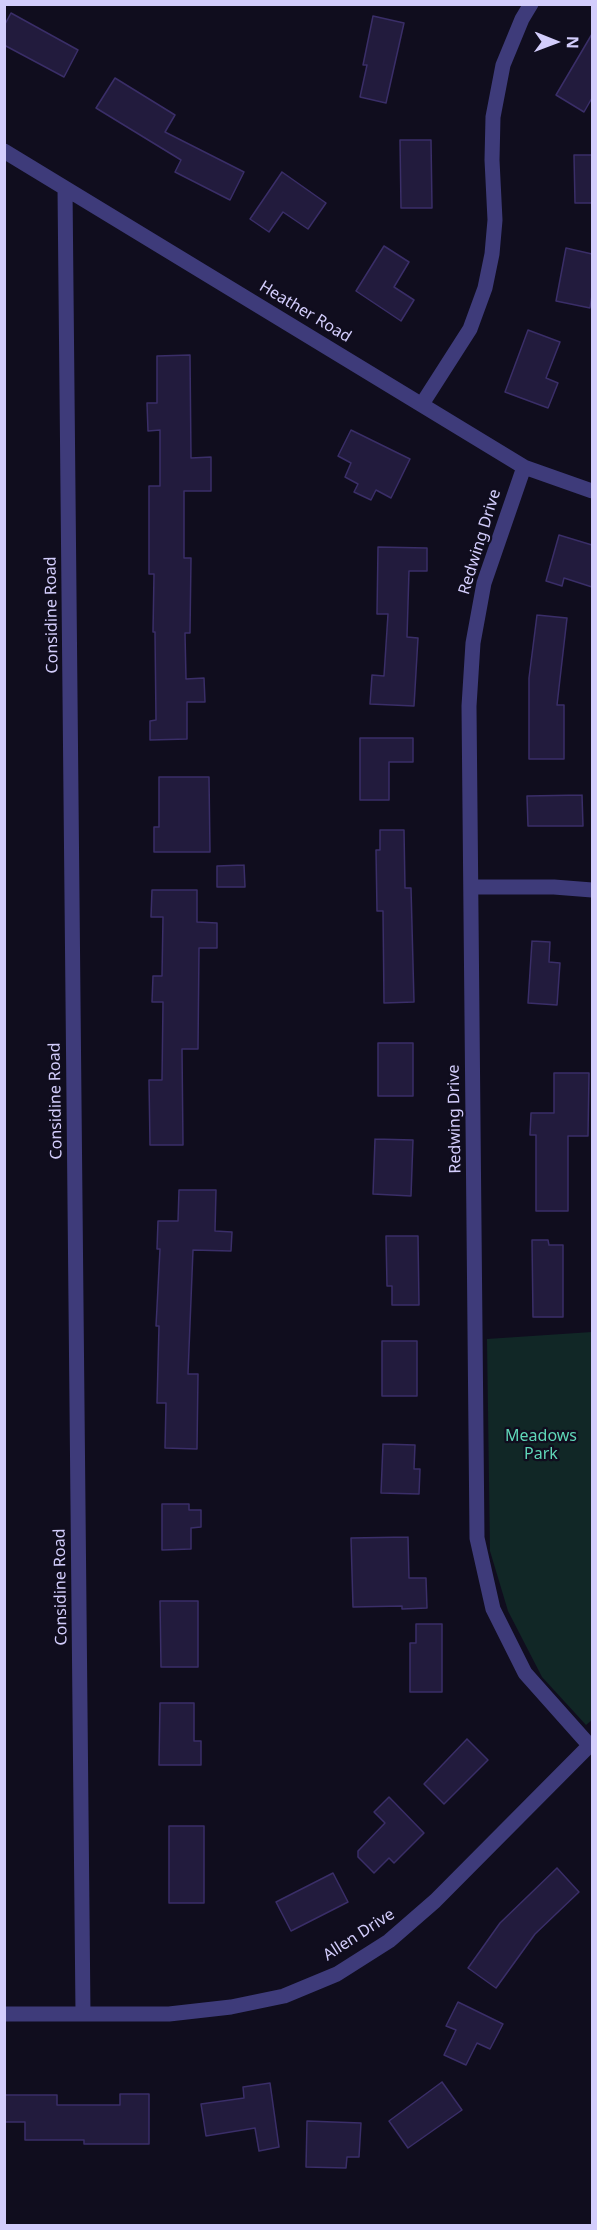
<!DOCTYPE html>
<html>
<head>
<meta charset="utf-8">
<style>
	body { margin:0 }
	#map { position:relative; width:597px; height:2230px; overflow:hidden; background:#100d1e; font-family:"Noto Sans",sans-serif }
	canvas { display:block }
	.frame { position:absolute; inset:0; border:6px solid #d3cdfc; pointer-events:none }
	.north { position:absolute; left:525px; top:12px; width:60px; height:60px; -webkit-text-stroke:4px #100d1e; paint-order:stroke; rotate:91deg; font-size:16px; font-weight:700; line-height:24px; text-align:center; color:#d3cdfc }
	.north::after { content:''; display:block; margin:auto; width:21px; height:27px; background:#d3cdfc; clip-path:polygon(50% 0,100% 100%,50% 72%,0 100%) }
</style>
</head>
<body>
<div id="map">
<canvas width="597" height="2230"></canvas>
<div class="frame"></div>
<div class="north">N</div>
</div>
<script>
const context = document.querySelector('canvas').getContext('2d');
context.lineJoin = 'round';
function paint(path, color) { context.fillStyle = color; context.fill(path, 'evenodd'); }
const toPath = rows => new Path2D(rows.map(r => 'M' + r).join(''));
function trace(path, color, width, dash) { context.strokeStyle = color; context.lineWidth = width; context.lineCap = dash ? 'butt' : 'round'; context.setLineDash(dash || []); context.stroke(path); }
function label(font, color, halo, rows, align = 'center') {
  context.font = font + ' "Noto Sans",sans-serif'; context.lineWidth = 4.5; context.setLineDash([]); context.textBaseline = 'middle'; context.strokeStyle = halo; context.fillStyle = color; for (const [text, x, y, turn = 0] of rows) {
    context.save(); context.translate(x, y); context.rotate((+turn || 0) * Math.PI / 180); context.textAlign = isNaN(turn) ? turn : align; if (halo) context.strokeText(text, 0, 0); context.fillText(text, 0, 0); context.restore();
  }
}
paint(toPath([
	[592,1332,592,1720,586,1725,542,1677,508,1611,490,1551,487,1339]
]), '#112726');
const building = toPath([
	[11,13,78,50,64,77,4,45,4,26,11,13],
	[373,16,404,23,386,103,360,97,367,65,363,65,373,16],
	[592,34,592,98,584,112,556,95,592,34],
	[115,78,175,115,165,132,244,172,230,200,175,172,181,160,96,108,115,78],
	[400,140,431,140,432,208,401,208,400,140],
	[574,155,592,155,592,203,575,203,574,155],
	[282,172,326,203,308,229,283,212,269,232,250,219,282,172],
	[384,246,409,262,394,287,414,300,401,321,356,291,384,246],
	[566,248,592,254,592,295,590,308,556,301,566,248],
	[528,330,560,342,546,378,558,383,548,408,505,392,528,330],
	[190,355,191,458,211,457,211,491,184,491,184,558,191,558,190,633,185,633,186,679,204,678,205,702,187,702,187,739,150,740,150,721,156,720,155,632,153,632,154,574,149,574,149,486,160,486,160,430,148,431,147,403,157,403,157,356,190,355],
	[351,430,410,459,391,498,376,490,371,500,354,492,358,484,345,477,351,463,338,456,351,430],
	[559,535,592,545,592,587,564,578,562,586,546,581,559,535],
	[378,547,427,548,427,571,409,571,407,637,418,638,414,706,370,704,372,675,384,676,388,614,377,614,378,547],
	[537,615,567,618,557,705,564,705,564,759,529,759,529,678,537,615],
	[360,738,413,738,413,762,389,762,389,800,360,800,360,738],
	[159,777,209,777,210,852,154,852,154,827,159,827,159,777],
	[582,795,583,826,528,826,527,796,582,795],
	[380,830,404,830,405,888,411,888,414,1002,384,1003,383,911,377,911,376,850,380,850,380,830],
	[244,865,245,887,217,887,217,866,244,865],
	[152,890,197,890,197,922,217,923,217,948,199,948,198,1049,182,1049,183,1145,150,1145,149,1080,162,1080,163,1002,152,1002,153,976,162,976,163,917,151,917,152,890],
	[532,941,550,942,549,962,560,963,557,1005,528,1003,532,941],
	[378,1043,413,1043,413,1096,378,1096,378,1043],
	[554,1073,589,1073,588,1136,568,1136,568,1211,536,1211,536,1135,530,1135,531,1113,554,1113,554,1073],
	[375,1139,413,1140,411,1196,373,1194,375,1139],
	[179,1190,216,1190,215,1231,232,1232,231,1251,193,1250,188,1374,198,1374,197,1449,165,1448,166,1403,157,1403,159,1326,156,1326,160,1249,157,1249,158,1221,178,1221,179,1190],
	[386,1236,418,1236,419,1305,392,1305,392,1286,387,1286,386,1236],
	[532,1240,548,1240,549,1245,563,1245,563,1317,533,1317,532,1240],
	[382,1341,417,1341,417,1396,382,1396,382,1341],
	[383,1444,415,1445,414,1469,420,1469,419,1494,381,1493,383,1444],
	[162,1504,189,1504,189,1510,201,1510,201,1527,191,1528,191,1549,162,1550,162,1504],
	[408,1537,409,1578,426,1578,427,1608,402,1609,402,1606,353,1607,351,1538,408,1537],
	[160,1601,198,1601,198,1667,161,1667,160,1601],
	[416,1624,442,1624,442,1692,410,1692,410,1643,416,1643,416,1624],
	[160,1703,194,1703,194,1741,201,1741,201,1765,159,1765,160,1703],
	[467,1739,488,1760,444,1804,424,1784,467,1739],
	[389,1797,424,1833,394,1863,389,1858,374,1873,358,1857,358,1851,385,1823,374,1812,389,1797],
	[169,1826,204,1826,204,1903,169,1903,169,1826],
	[557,1868,579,1892,535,1934,496,1988,468,1968,500,1923,557,1868],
	[333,1873,348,1902,291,1931,276,1902,333,1873],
	[458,2002,503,2024,490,2049,477,2043,466,2065,444,2055,456,2030,446,2026,458,2002],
	[442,2082,462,2110,408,2148,389,2121,442,2082],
	[270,2083,279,2147,259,2151,255,2128,206,2136,201,2104,244,2098,243,2087,270,2083],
	[120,2094,149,2094,149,2144,84,2144,84,2140,25,2140,25,2122,4,2122,4,2095,57,2095,57,2105,120,2105,120,2094],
	[307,2121,361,2123,359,2157,347,2157,346,2168,306,2167,307,2121]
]);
paint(building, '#221b3d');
trace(building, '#3a2e68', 1.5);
trace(toPath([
	[4,151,524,467,592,491],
	[65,188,83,2014],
	[422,404,470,329,485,288,492,254,495,220,492,160,493,117,503,65,522,19,531,4],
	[524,467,484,583,473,643,469,706,477,1538,493,1609,525,1673,590,1746],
	[471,887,554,887,592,890],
	[4,2014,169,2014,231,2007,284,1996,337,1974,389,1941,435,1901,592,1743]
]), '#3e3b7a', 15);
label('16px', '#d3cdfc', '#100d1e', [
	["Heather Road",305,312,31],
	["Redwing Drive",480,542,-73],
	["Considine Road",52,615,-91],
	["Considine Road",56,1101,-91],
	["Redwing Drive",455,1119,-91],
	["Considine Road",61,1587,-91],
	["Allen Drive",359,1935,-33]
]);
label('16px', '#5fd6b8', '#100d1e', [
	["Meadows",541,1436],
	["Park",541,1454]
]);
</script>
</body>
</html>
